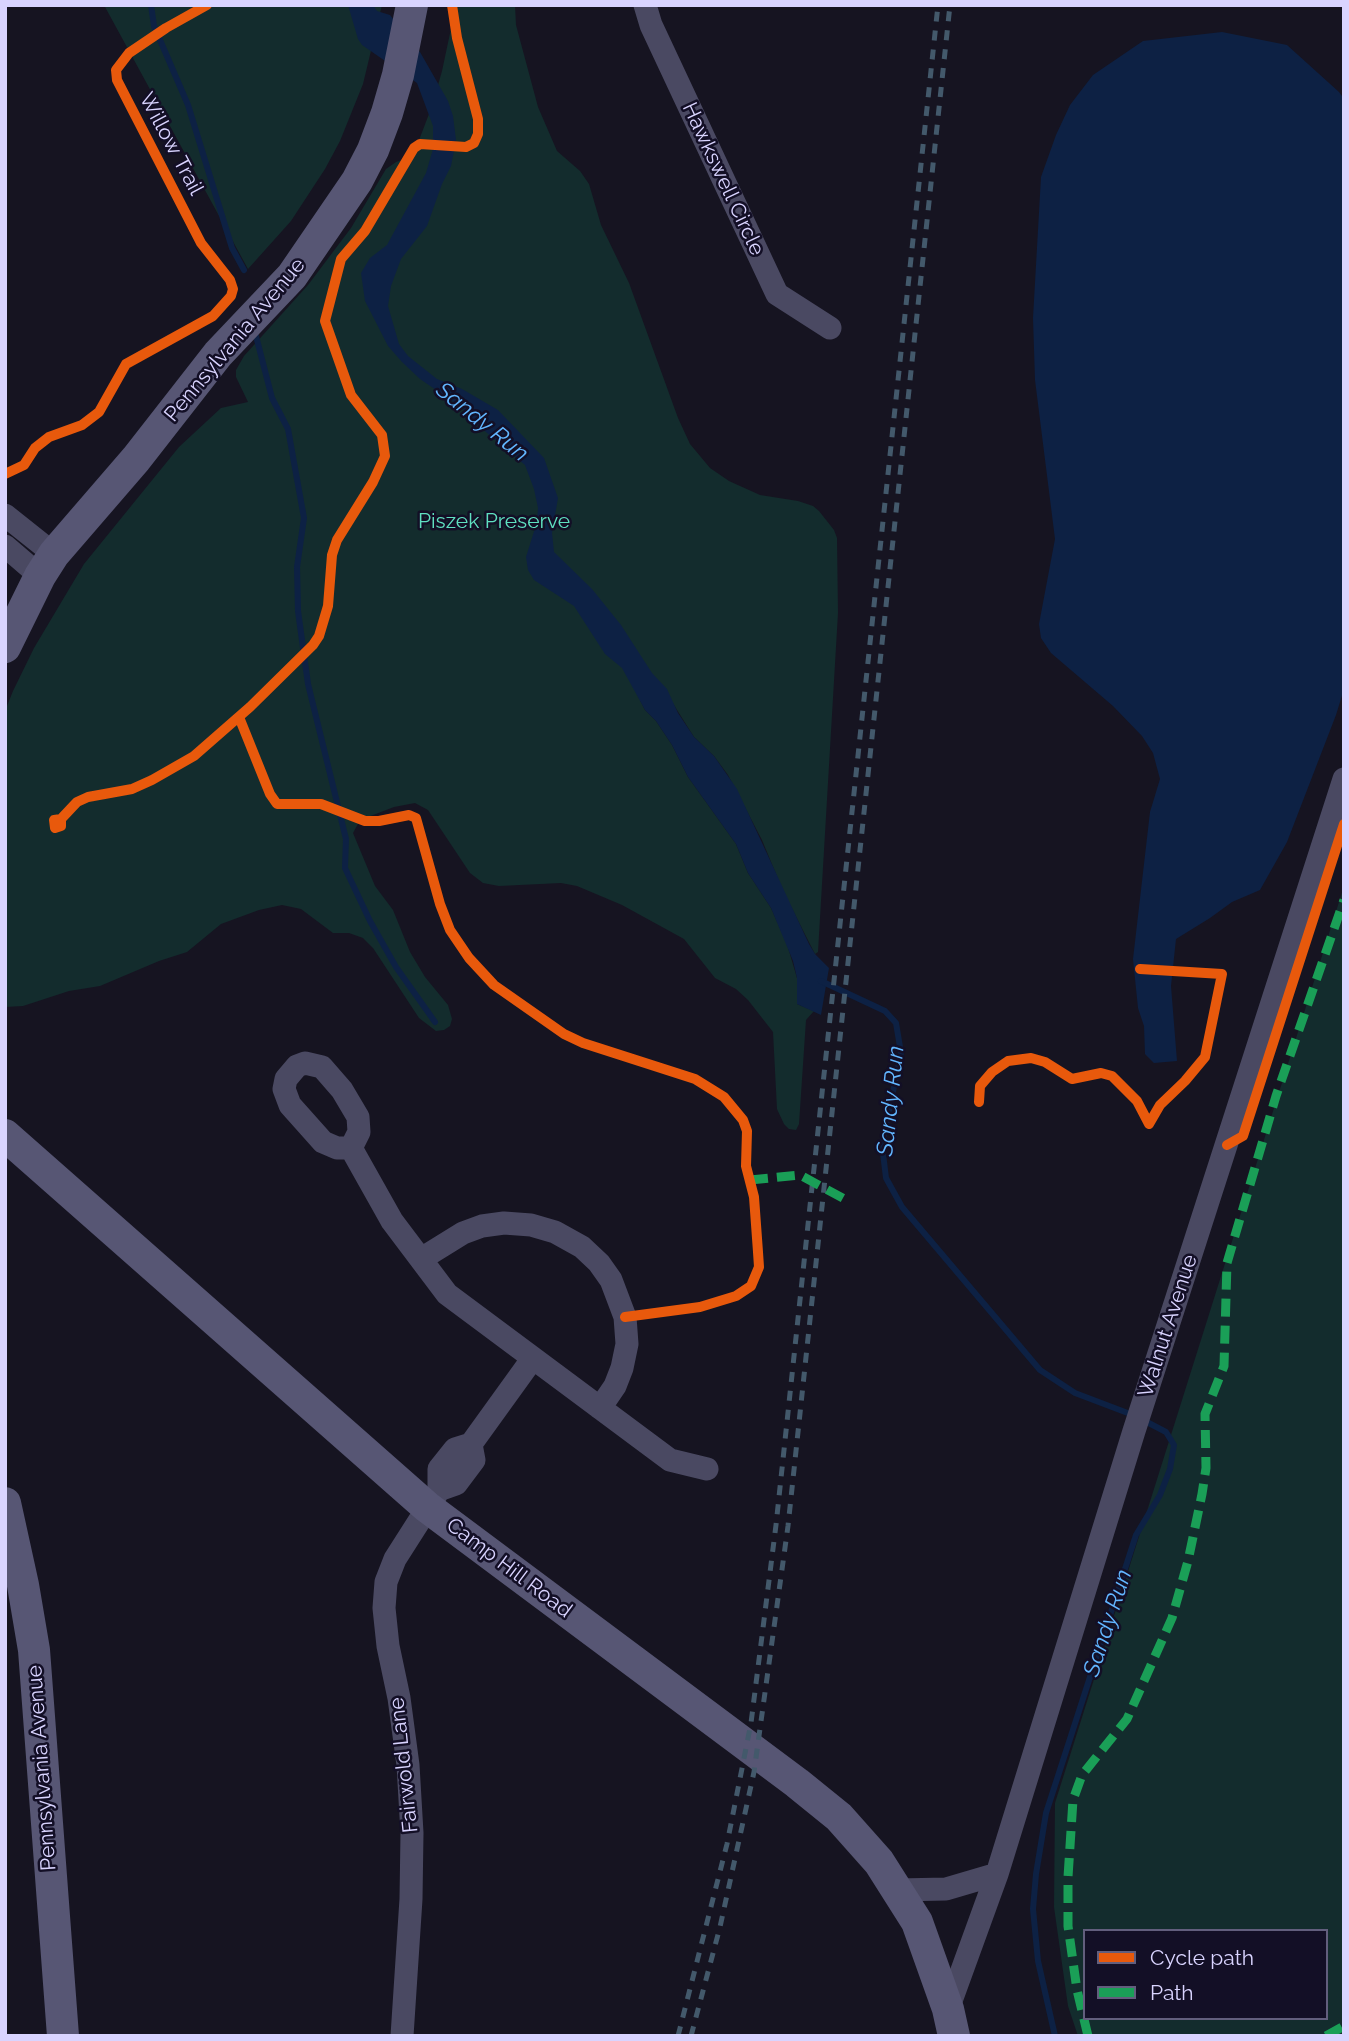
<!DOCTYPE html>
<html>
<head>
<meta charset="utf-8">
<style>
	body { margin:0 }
	#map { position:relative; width:1349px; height:2041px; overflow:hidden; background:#161421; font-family:Raleway,sans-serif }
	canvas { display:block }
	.frame { position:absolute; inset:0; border:7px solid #d9d4ff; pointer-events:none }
	.legend { position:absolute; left:1083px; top:1929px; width:245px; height:91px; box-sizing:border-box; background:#130f26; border:2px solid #625e7d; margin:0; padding:9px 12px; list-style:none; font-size:21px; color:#d9d4ff }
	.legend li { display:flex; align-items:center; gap:14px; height:35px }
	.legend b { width:35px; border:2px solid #625e7d }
</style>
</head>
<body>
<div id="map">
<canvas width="1349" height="2041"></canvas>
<div class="frame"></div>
<ul class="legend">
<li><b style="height:9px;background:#e8590c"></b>Cycle path</li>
<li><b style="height:9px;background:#1a9f57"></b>Path</li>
</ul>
</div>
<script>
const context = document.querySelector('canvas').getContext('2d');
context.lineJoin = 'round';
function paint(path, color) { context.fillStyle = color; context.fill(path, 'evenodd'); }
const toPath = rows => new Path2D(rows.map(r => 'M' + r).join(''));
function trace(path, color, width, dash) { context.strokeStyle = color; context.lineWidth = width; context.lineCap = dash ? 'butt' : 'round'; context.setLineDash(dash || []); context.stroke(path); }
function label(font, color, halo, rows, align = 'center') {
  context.font = font + ' Raleway,sans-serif'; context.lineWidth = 5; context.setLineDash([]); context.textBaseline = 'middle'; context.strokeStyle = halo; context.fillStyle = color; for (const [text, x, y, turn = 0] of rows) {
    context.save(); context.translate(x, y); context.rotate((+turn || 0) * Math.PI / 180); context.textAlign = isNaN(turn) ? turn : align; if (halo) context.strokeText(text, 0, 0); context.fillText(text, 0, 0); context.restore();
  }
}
paint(toPath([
	[104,5,382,5,363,84,340,141,325,169,291,221,248,269],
	[456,5,515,5,516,25,538,107,557,151,580,171,589,184,601,225,629,283,678,418,690,444,710,468,729,481,760,495,798,501,813,506,819,511,834,530,837,538,838,613,818,952,815,954,783,891,762,840,728,775,714,756,694,737,672,702,635,690,645,710,656,721,672,745,688,777,736,844,748,873,771,908,787,944,797,978,797,1004,814,1011,806,1020,799,1124,796,1130,789,1129,784,1124,777,1109,773,1032,748,1000,736,989,715,978,684,939,622,905,577,886,561,883,499,886,483,883,470,873,428,810,415,803,394,807,360,820,353,833,375,886,393,910,410,952,425,977,448,1005,452,1019,450,1026,444,1030,436,1031,419,1018,373,948,363,938,349,933,333,933,301,909,282,905,259,910,221,924,187,952,159,961,100,986,69,991,23,1006,5,1007,5,711,13,691,34,648,84,564,179,447,221,408,248,402,236,377,236,370,244,356,308,285,351,228,386,169,396,162,413,156,432,106,442,71],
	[1344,886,1344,2036,1078,2036,1068,2006,1054,1907,1055,1803],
	[1085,1931,1326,1931,1326,2018,1085,2018]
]), '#132c2d');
paint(toPath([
	[348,5,373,5,377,11,390,15,420,52,448,101,453,116,456,140,451,166,442,184,427,226,401,259,391,286,388,306,399,344,408,356,437,379,462,389,498,410,544,458,558,498,552,533,554,552,592,589,621,625,652,673,667,689,678,713,694,737,714,756,737,789,809,944,815,954,829,968,821,1015,797,1004,797,978,793,961,771,908,748,873,736,844,688,777,672,745,656,721,645,710,622,668,605,654,574,606,534,580,528,570,526,557,537,522,538,508,534,489,525,465,480,427,461,407,420,379,402,362,388,346,365,301,361,273,370,258,387,245,426,173,433,149,433,126,417,83,362,45,358,39],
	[1222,32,1287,45,1339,92,1344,99,1344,689,1336,715,1287,842,1260,890,1232,902,1210,918,1176,939,1171,986,1177,1061,1154,1063,1145,1054,1144,1026,1138,1008,1133,959,1150,812,1160,779,1153,753,1142,736,1113,706,1051,653,1041,638,1039,624,1055,539,1035,380,1033,318,1041,177,1056,135,1070,105,1093,75,1143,41]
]), '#0d2144');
trace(toPath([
	[151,5,154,26,188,105,232,248,244,270],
	[256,336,272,398,288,429,304,518,297,567,298,611,308,684,346,839,345,868,370,921,396,967,435,1022],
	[821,981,885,1011,896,1023,901,1053,882,1145,886,1178,902,1207,1040,1370,1075,1393,1133,1415],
	[1055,2036,1038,1961,1033,1909,1036,1874,1046,1813,1136,1535,1160,1495,1170,1469,1174,1445,1166,1432,1143,1420]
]), '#0d2144', 6);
trace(toPath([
	[645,5,651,25,777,294,830,328],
	[5,515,54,554],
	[5,546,40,576],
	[351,1148,337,1148,323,1142,290,1105,284,1089,286,1079,297,1066,305,1063,322,1067,342,1090,358,1117,359,1132,351,1148,392,1221,447,1294,670,1460,707,1469],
	[421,1259,463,1233,482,1226,504,1223,531,1225,555,1232,582,1247,599,1263,611,1280,625,1317,627,1344,622,1368,615,1386,600,1408],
	[439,1490,456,1484,474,1460,471,1444],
	[898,1890,946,1889,997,1874],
	[948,2009,997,1874,1134,1431,1344,779],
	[402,2036,411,1899,412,1833,408,1765,399,1698,388,1646,384,1608,386,1582,395,1559,439,1490,439,1469,455,1449,471,1444,533,1358]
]), '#4a4962', 23);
trace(toPath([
	[5,647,40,576,54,554,136,459,218,354,292,276,357,181,373,150,387,113,398,75,412,5],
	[5,1135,427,1507,797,1783,839,1817,879,1862,917,1922,948,2009,954,2036],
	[5,1503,23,1585,34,1650,63,2036]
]), '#575674', 32);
trace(toPath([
	[678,2036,727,1844,751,1723,776,1525,938,5],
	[691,2036,720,1927,754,1772,788,1526,950,5]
]), '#43596b', 5, [10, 9]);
trace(toPath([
	[750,1180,800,1175,850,1202],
	[1088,2036,1077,1990,1068,1926,1068,1877,1073,1800,1082,1775,1127,1719,1172,1618,1188,1561,1202,1494,1206,1468,1205,1414,1224,1366,1227,1263,1276,1096,1344,900],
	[1326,2036,1344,2026]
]), '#1a9f57', 9, [18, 9]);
trace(toPath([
	[5,474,24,465,35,448,49,437,82,425,99,412,126,364,213,316,231,296,233,289,230,280,201,243,117,80,116,70,129,53,166,28,207,5],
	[239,717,270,794,277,804,321,804,365,821,379,821,409,815,416,818,440,904,450,930,469,958,494,985,564,1034,583,1043,695,1079,724,1097,743,1120,747,1131,746,1166,754,1197,758,1252,759,1267,751,1286,736,1296,700,1307,625,1317],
	[61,819,61,826,55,828,54,820,61,819,77,802,88,797,132,789,152,780,194,756,250,707,313,645,319,636,328,606,332,555,337,540,373,482,385,456,382,435,351,395,325,321,341,259,365,231,414,148,420,144,466,147,474,143,478,134,478,119,457,38,452,5],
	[1140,969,1222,974,1205,1057,1185,1081,1160,1105,1149,1124],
	[979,1102,980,1086,992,1072,1008,1061,1031,1058,1045,1062,1072,1079,1101,1073,1112,1076,1137,1101,1149,1124],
	[1227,1145,1243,1136,1344,824]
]), '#e8590c', 10);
label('21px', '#d9d4ff', '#130f26', [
	["Willow Trail",171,144,62],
	["Hawkswell Circle",723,179,65],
	["Pennsylvania Avenue",235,340,-50],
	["Walnut Avenue",1168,1326,-72],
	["Camp Hill Road",509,1568,37],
	["Fairwold Lane",404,1765,-96],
	["Pennsylvania Avenue",42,1768,-94]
]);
label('21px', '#5fe0c0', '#130f26', [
	["Piszek Preserve",494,522]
]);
label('italic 23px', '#62b6ff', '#130f26', [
	["Sandy Run",482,422,39],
	["Sandy Run",891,1101,-84],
	["Sandy Run",1108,1623,-72]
]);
</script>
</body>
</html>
